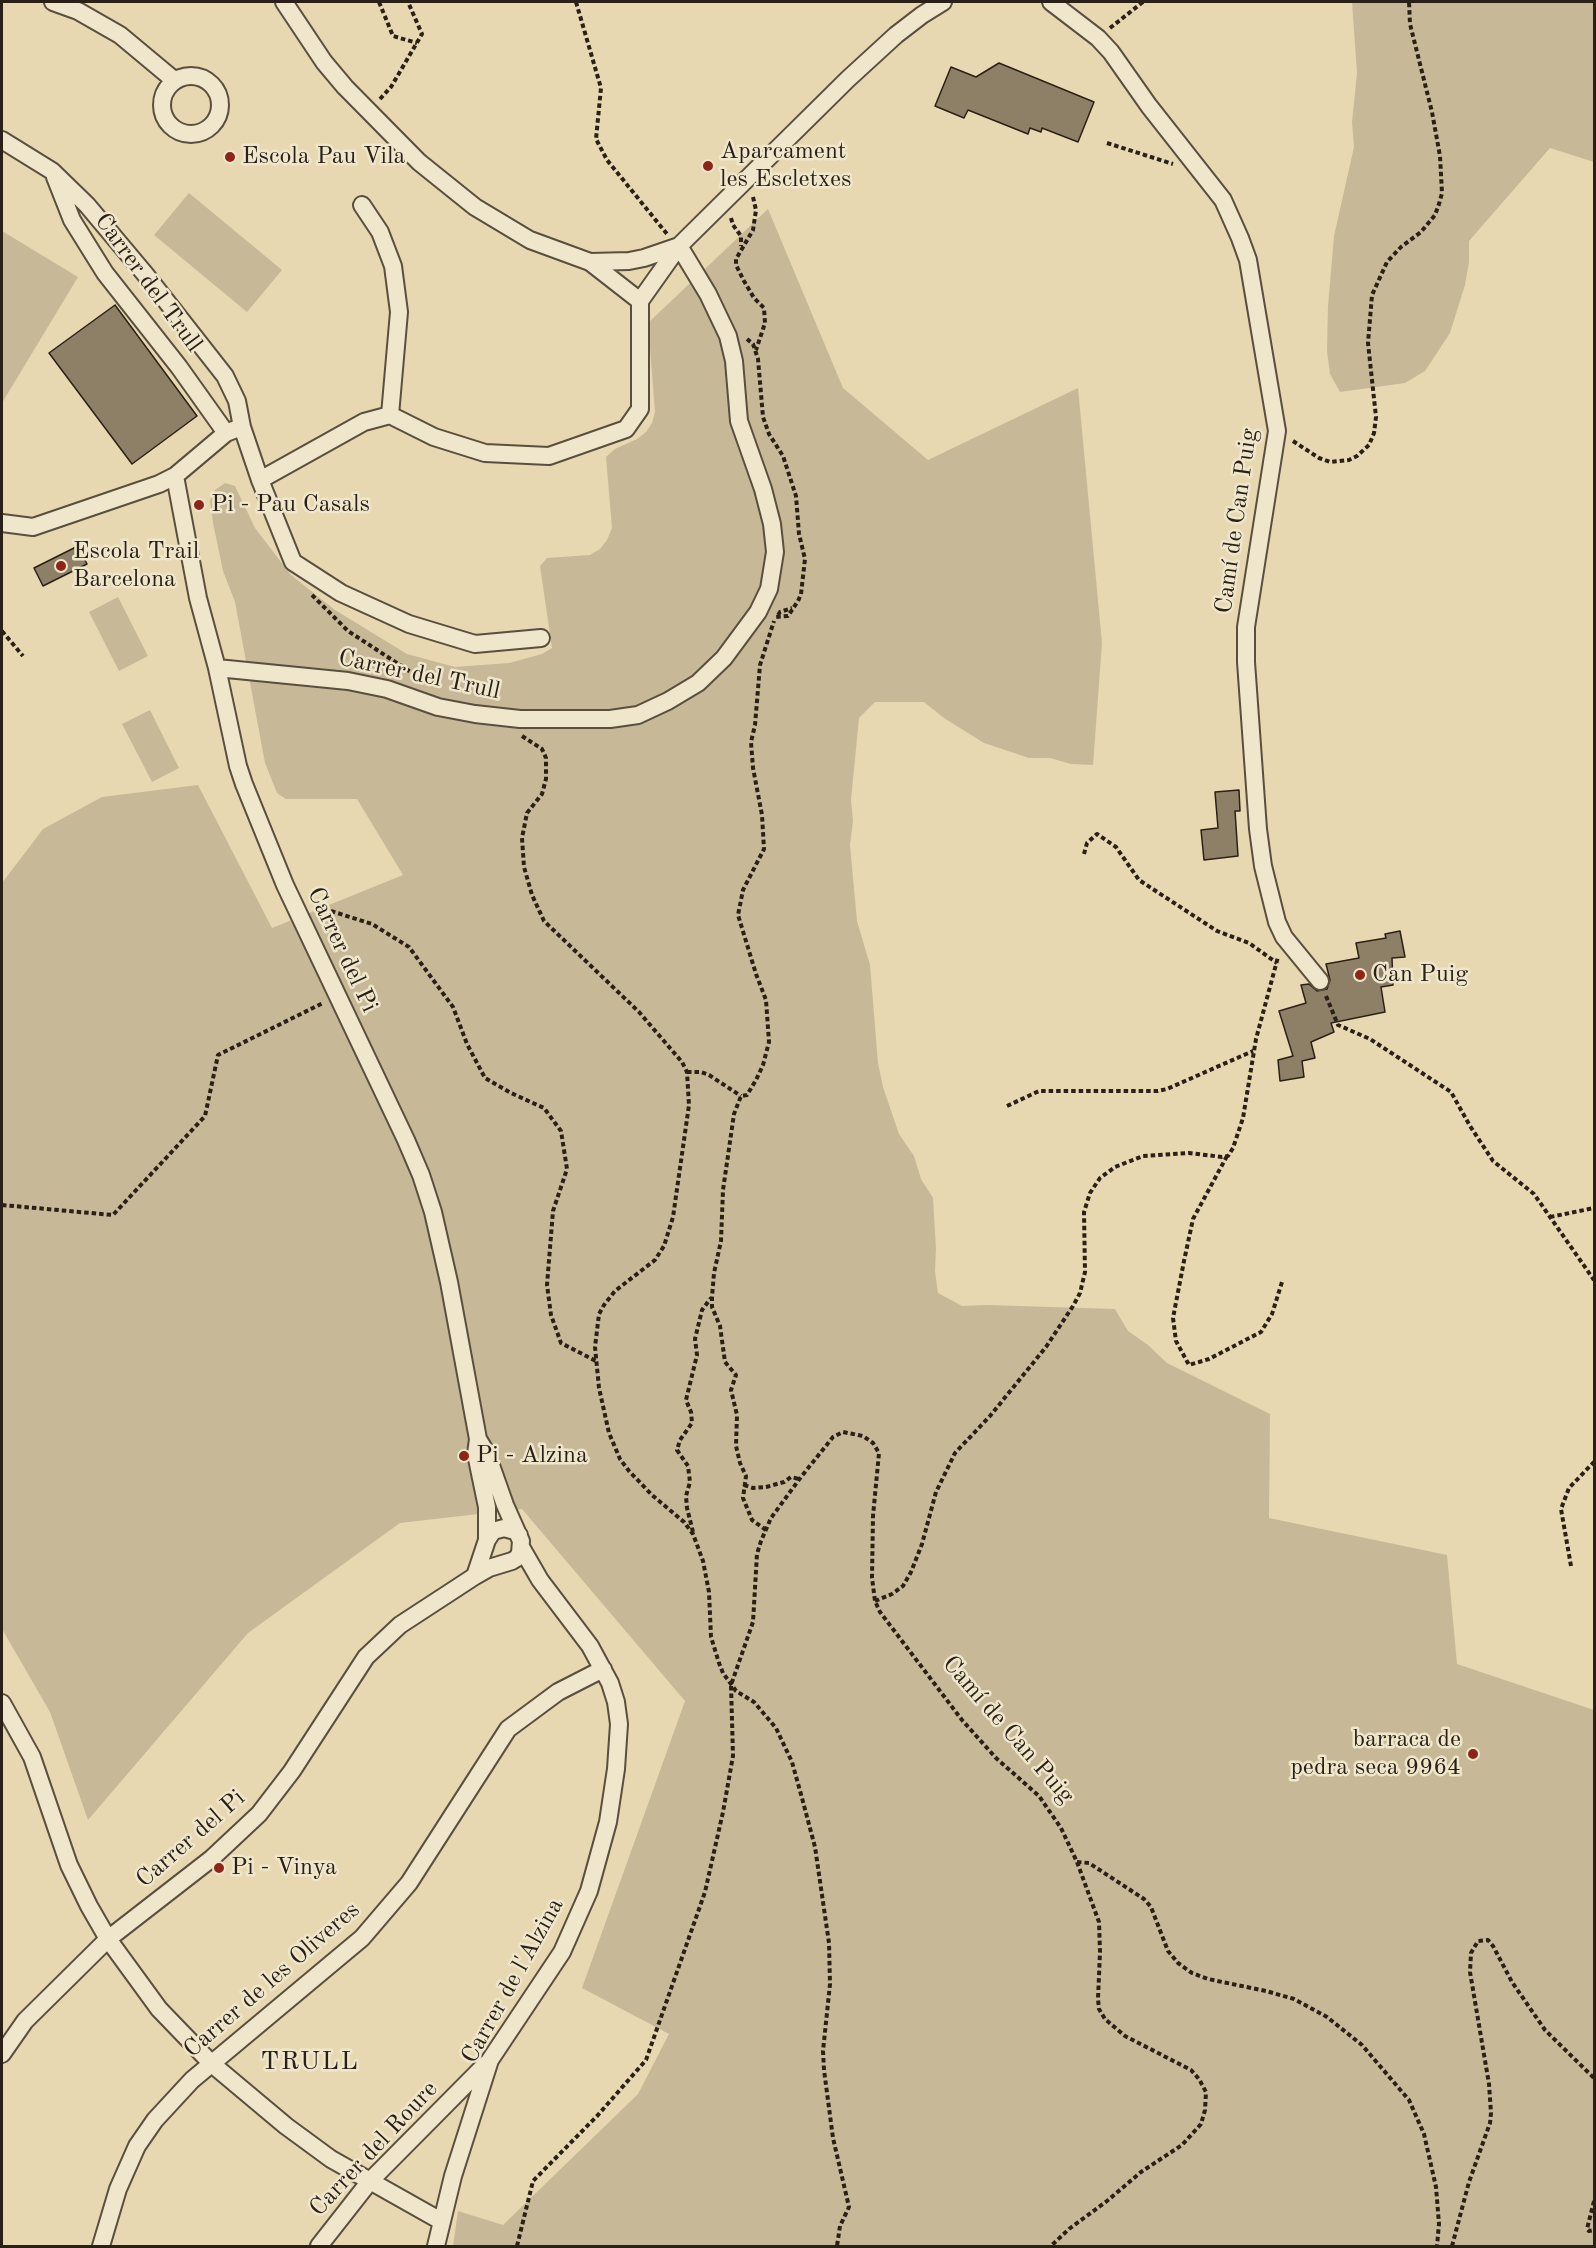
<!DOCTYPE html>
<html>
<head>
<meta charset="utf-8">
<style>
	body { margin:0 }
	#map { position:relative; width:1596px; height:2248px; overflow:hidden; background:#e7d8b1; font-family:"Old Standard TT",serif }
	canvas { display:block }
	.frame { position:absolute; inset:0; border:3px solid #2b2017; pointer-events:none }
</style>
</head>
<body>
<div id="map">
<canvas width="1596" height="2248"></canvas>
<div class="frame"></div>
</div>
<script>
const context = document.querySelector('canvas').getContext('2d');
context.lineJoin = 'round';
function paint(path, color) { context.fillStyle = color; context.fill(path, 'evenodd'); }
const toPath = rows => new Path2D(rows.map(r => 'M' + r).join(''));
function trace(path, color, width, dash) { context.strokeStyle = color; context.lineWidth = width; context.lineCap = dash ? 'butt' : 'round'; context.setLineDash(dash || []); context.stroke(path); }
function label(font, color, halo, rows, align = 'center') {
  context.font = font + ' "Old Standard TT",serif'; context.lineWidth = 5; context.setLineDash([]); context.textBaseline = 'middle'; context.strokeStyle = halo; context.fillStyle = color; for (const [text, x, y, turn = 0] of rows) {
    context.save(); context.translate(x, y); context.rotate((+turn || 0) * Math.PI / 180); context.textAlign = isNaN(turn) ? turn : align; if (halo) context.strokeText(text, 0, 0); context.fillText(text, 0, 0); context.restore();
  }
}
paint(toPath([
	[1352,2,1594,2,1594,162,1550,148,1469,241,1469,262,1465,285,1450,333,1425,371,1405,383,1340,392,1330,374,1327,351,1328,306,1334,236,1354,147,1352,122,1357,73],
	[189,193,282,270,247,312,154,235],
	[768,209,843,388,928,460,1078,388,1102,643,1093,765,1071,764,1050,758,1029,758,984,743,944,718,924,702,875,702,859,718,851,800,853,821,850,845,857,921,870,965,878,1063,883,1087,899,1134,914,1156,921,1179,933,1198,936,1249,935,1271,938,1293,962,1306,987,1305,1115,1309,1128,1331,1148,1345,1167,1363,1270,1414,1269,1518,1447,1555,1457,1664,1594,1710,1594,2246,453,2246,458,2211,503,2225,638,2094,669,2034,582,1988,685,1701,522,1509,400,1523,248,1633,88,1820,50,1712,2,1629,2,883,43,829,102,797,198,785,272,928,403,875,357,799,286,799,277,793,265,763,235,602,223,571,213,523,210,501,215,490,225,483,235,486,255,528,291,575,335,610,407,654,455,667,509,663,542,654,552,648,540,566,547,558,590,555,600,549,607,540,612,528,606,457,615,449,637,439,646,432,652,423,655,412,648,323],
	[2,231,78,277,2,403],
	[118,597,148,656,119,671,89,612],
	[150,710,179,768,152,782,122,724]
]), '#c7b997');
const building = toPath([
	[999,63,1094,102,1078,142,1042,128,1041,132,1030,128,1028,134,968,110,964,118,935,106,951,67,976,77,999,63],
	[115,305,197,416,132,464,49,353,115,305],
	[78,546,87,564,43,586,34,568,78,546],
	[1239,790,1240,811,1235,811,1238,856,1204,860,1201,830,1218,828,1215,792,1239,790],
	[1400,931,1405,957,1392,958,1393,985,1381,987,1385,1012,1331,1023,1334,1032,1311,1042,1315,1058,1302,1061,1304,1077,1280,1081,1278,1060,1293,1056,1279,1011,1306,1003,1301,985,1309,984,1317,991,1327,989,1330,980,1326,964,1359,958,1356,943,1386,938,1385,934,1400,931]
]);
paint(building, '#8d8067');
trace(building, '#2b2017', 1.5);
const street = toPath([
	[53,2,78,11,120,35,174,80],
	[284,2,324,62,345,87,419,162,475,207,530,240,590,262,629,261,644,258,679,246],
	[1051,2,1098,38,1111,52,1149,106,1223,200,1240,238,1248,260,1277,431,1246,627,1246,662,1258,829,1263,866,1277,922,1284,937,1320,981],
	'162 105a29 29 0 1 1 58 0a29 29 0 1 1-58 0Z',
	[2,140,52,171,87,205,145,274,225,376,237,401,242,427,260,480,293,562,341,593,409,624,475,644,541,638],
	[55,177,72,220,105,273,179,367,226,433],
	[362,205,380,232,393,266,399,312,390,415],
	[590,262,640,301],
	[175,476,198,598,217,668,238,766,244,784,285,885,406,1140,421,1175,433,1212,449,1282,478,1439,476,1454,487,1507,487,1540],
	[260,480,364,422,390,415,434,437,485,453,549,456,626,429,640,409,640,301,679,246,848,79,896,35,922,15,943,2],
	[2,523,33,527,159,484,175,476,226,433,236,429],
	[217,668,348,681,387,689,438,707,475,714,520,719,610,719,638,715,668,701,698,683,724,658,758,612,769,589,775,552,772,524,763,489,739,421,734,361,728,336,708,294,679,246],
	[475,1576,487,1540,493,1531,504,1528,515,1531,519,1535],
	[2,1703,32,1757,69,1865,89,1906,108,1939,159,2009,212,2064,286,2126,331,2159,441,2221],
	[2,2054,25,2021,108,1939,211,1859,259,1814,292,1771,366,1657,400,1625,475,1576,489,1568,512,1561,517,1558,520,1553,521,1541,505,1505,487,1454,478,1439],
	[101,2246,118,2189,137,2146,155,2120,192,2080,362,1938,409,1883,508,1729,558,1692,603,1669],
	[319,2246,370,2181,486,2064],
	[436,2246,453,2176,490,2060,562,1952,589,1891,608,1822,616,1769,619,1724,616,1702,610,1683,590,1646,540,1580,521,1547]
]);
trace(street, '#5a4e3e', 20);
trace(toPath([
	[379,2,393,36,417,43],
	[576,2,601,88,596,139,607,160,667,234],
	[1110,28,1143,2],
	[380,99,391,87,422,34,408,2],
	[1107,143,1173,164],
	[753,197,756,210,753,230,736,259,736,265,744,281,754,298,764,308,765,323,756,350],
	[731,218,733,225,741,236,741,246],
	[747,339,753,344,758,359,763,417,769,434,783,456,796,496,799,534,805,559,801,594,798,601,788,616,776,617],
	[1293,441,1319,458,1330,462,1349,460,1357,456,1369,445,1374,433,1376,417,1368,343,1372,295,1387,262,1401,247,1421,232,1435,215,1439,204,1442,193,1440,156,1432,112,1410,24,1409,2],
	[312,595,348,631,429,684],
	[778,615,780,612,792,608],
	[2,631,23,656],
	[522,736,542,749,546,758,546,779,542,794,527,813,522,838,524,867,532,895,544,921,639,1012,682,1062,687,1072,689,1105,673,1217,664,1246,655,1260,615,1291,604,1305,599,1314,595,1347,599,1388,609,1433,620,1459,629,1471,652,1495,684,1522,693,1534,703,1561,709,1592,711,1637,719,1663,723,1673,736,1691,754,1702,776,1728,792,1762,802,1798,815,1847,829,1943,830,1984,823,2051,824,2070,833,2138,849,2207,840,2226,837,2246],
	[1084,854,1087,843,1097,834,1116,847,1139,880,1217,931,1249,943,1277,963],
	[331,911,372,924,409,947,453,1007,467,1044,485,1078,511,1093,544,1108,561,1131,567,1169,553,1211,547,1285,551,1315,561,1343,596,1361],
	[1326,996,1338,1025,1370,1039,1451,1092,1470,1126,1493,1161,1534,1194,1594,1280],
	[687,1072,701,1072,709,1075,741,1096],
	[1007,1106,1039,1091,1158,1091,1167,1089,1253,1051],
	[1227,1156,1193,1219,1184,1261,1173,1318,1176,1341,1189,1365,1209,1359,1261,1332,1272,1314,1282,1282],
	[2,1205,113,1215,205,1116,218,1055,323,1003],
	[1550,1217,1594,1208],
	[744,1485,753,1488,766,1487,784,1482,791,1477,799,1479],
	[766,1530,752,1520,743,1498,746,1476,740,1463,736,1446,737,1415,731,1390,736,1375,725,1362,720,1326,712,1307,712,1297,714,1273,721,1241,723,1190,734,1114,741,1096,747,1095,756,1080,763,1065,769,1042,766,1000,756,974,738,915,743,890,764,849,762,815,753,768,751,742,755,725,760,665,774,621],
	[693,1532,687,1508,686,1496,690,1482,688,1466,677,1450,680,1440,692,1423,691,1412,686,1400,697,1355,695,1339,702,1310,711,1298],
	[1571,1566,1561,1509,1569,1488,1594,1462],
	[875,1601,892,1594,903,1586,911,1572,922,1544,936,1492,955,1453,990,1416,1046,1347,1073,1306,1080,1293,1085,1272,1084,1212,1090,1193,1100,1178,1115,1167,1143,1156,1189,1153,1222,1157,1228,1156,1233,1148,1243,1118,1256,1039,1278,957],
	[1077,1862,1089,1863,1144,1899,1151,1907,1168,1951,1178,1963,1192,1973,1208,1979,1266,1991,1294,1999,1327,2017,1362,2045,1409,2100,1424,2134,1436,2187,1439,2224,1437,2246],
	[1594,2201,1587,2229,1589,2231,1594,2230],
	[517,2246,533,2181,598,2115,646,2060,705,1892,723,1812,733,1756,731,1685,753,1622,757,1554,761,1541,771,1518,801,1477,833,1437,843,1432,863,1436,873,1443,879,1453,873,1516,872,1578,875,1601,880,1612,962,1720,996,1758,1039,1796,1061,1828,1077,1862,1099,1922,1100,1952,1098,1999,1099,2009,1105,2019,1125,2036,1191,2070,1199,2079,1206,2092,1205,2110,1201,2124,1182,2145,1141,2172,1107,2201,1069,2229,1051,2246],
	[1452,2246,1469,2182,1490,2123,1491,2113,1489,2084,1470,1972,1471,1953,1478,1941,1488,1940,1493,1946,1512,1982,1545,2030,1594,2078]
]), '#2b2017', 4, [4.5, 3]);
trace(street, '#efe6cc', 16);
for (const [x, y, r, color] of [
	[230,157,6,"#8f2418"],
	[708,166,6,"#8f2418"],
	[199,505,6,"#8f2418"],
	[61,566,6,"#8f2418"],
	[1360,975,6,"#8f2418"],
	[464,1456,6,"#8f2418"],
	[1473,1754,6,"#8f2418"],
	[219,1868,6,"#8f2418"]
]) { const dot = new Path2D(); dot.arc(x, y, r, 0, 2 * Math.PI); context.fillStyle = color; context.fill(dot); trace(dot, '#efe6cc', 2); }
label('24px', '#2b2017', '#efe6cc', [
	["Aparcament",720,152],
	["les Escletxes",720,180],
	["Escola Pau Vila",242,157],
	["Pi - Pau Casals",211,505],
	["Escola Trail",73,552],
	["Barcelona",73,580],
	["Can Puig",1372,975],
	["Pi - Alzina",476,1456],
	["barraca de",1461,1740,"right"],
	["pedra seca 9964",1461,1768,"right"],
	["Pi - Vinya",231,1868]
], 'left');
label('24px', '#2b2017', '#efe6cc', [
	["Carrer del Trull",148,283,54],
	["Camí de Can Puig",1237,521,-82],
	["Carrer del Trull",419,675,12],
	["Carrer del Pi",342,950,65],
	["Camí de Can Puig",1008,1730,49],
	["Carrer del Pi",191,1839,-41],
	["Carrer de les Oliveres",272,1980,-41],
	["Carrer de l'Alzina",513,1981,-61],
	["Carrer del Roure",374,2149,-47]
]);
context.letterSpacing = '1.5px';
label('26px', '#2b2017', '#efe6cc', [
	["TRULL",310,2062]
]);
context.letterSpacing = '0px';
</script>
</body>
</html>
